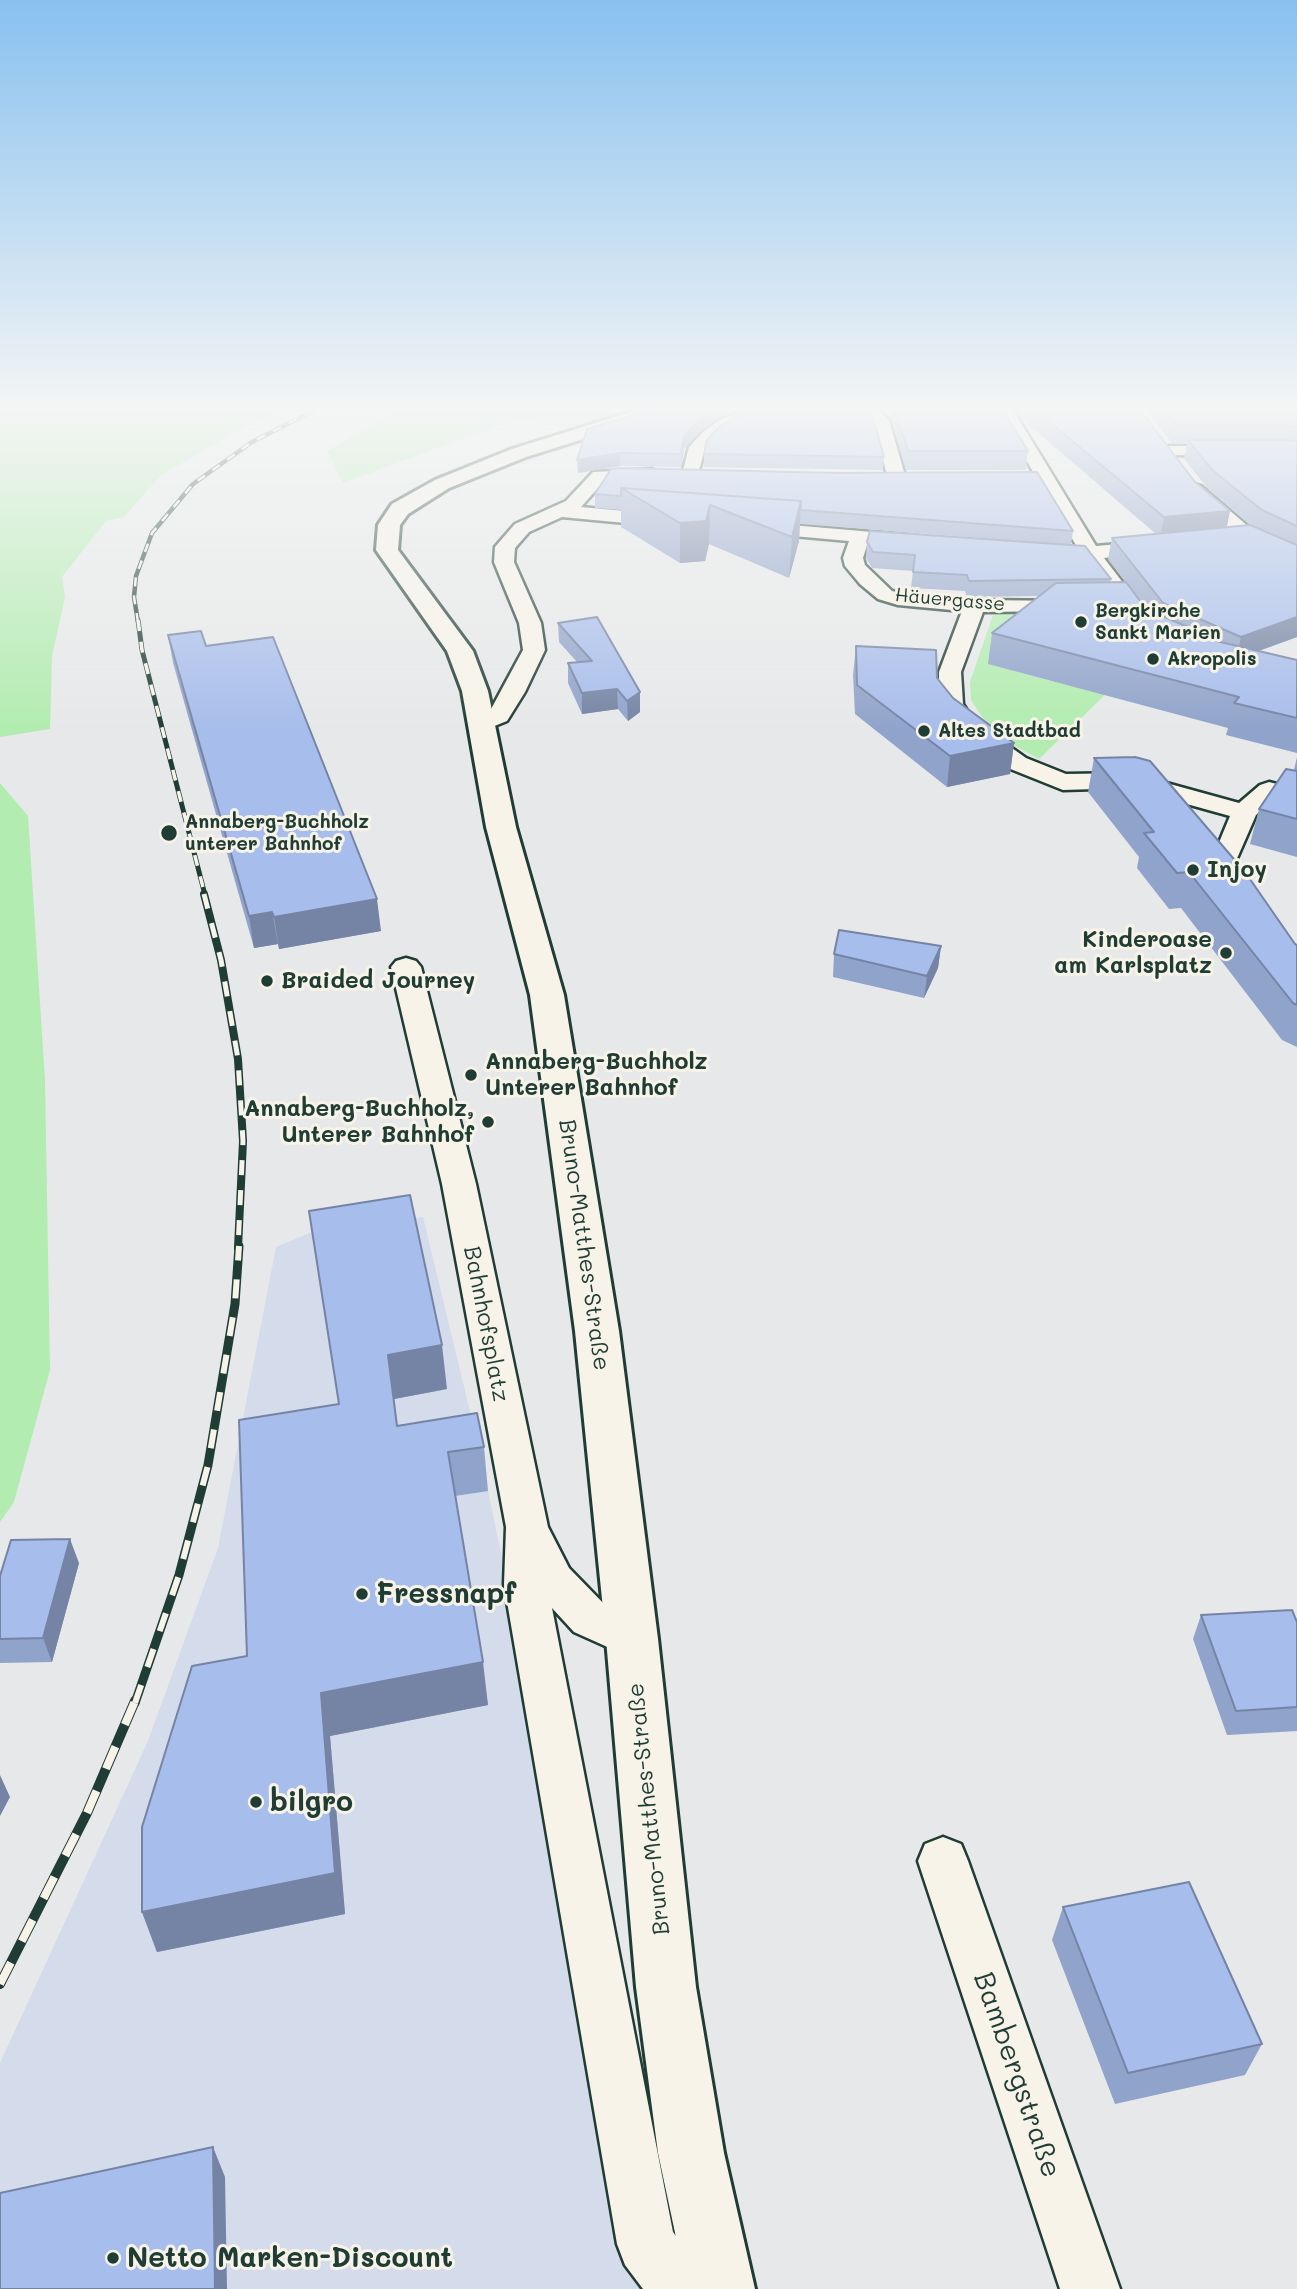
<!DOCTYPE html>
<html>
<head>
<meta charset="utf-8">
<style>
	body { margin:0 }
	canvas { display:block; background:#e7e8e9 }
</style>
</head>
<body>
<canvas width="1297" height="2289"></canvas>
<script>
const context = document.querySelector('canvas').getContext('2d');
context.lineJoin = 'round';
function paint(path, color) { context.fillStyle = color; context.fill(path, 'evenodd'); }
const toPath = rows => new Path2D(rows.map(r => 'M' + r).join(''));
function trace(path, color, width, dash) { context.strokeStyle = color; context.lineWidth = width; context.lineCap = dash ? 'butt' : 'round'; context.setLineDash(dash || []); context.stroke(path); }
function label(font, color, halo, rows, align = 'center') {
  context.font = font + ' Mali,sans-serif'; context.lineWidth = 6; context.setLineDash([]); context.textBaseline = 'middle'; context.strokeStyle = halo; context.fillStyle = color; for (const [text, x, y, turn = 0] of rows) {
    context.save(); context.translate(x, y); context.rotate((+turn || 0) * Math.PI / 180); context.textAlign = isNaN(turn) ? turn : align; if (halo) context.strokeText(text, 0, 0); context.fillText(text, 0, 0); context.restore();
  }
}
paint(toPath([
	[423,1217,481,1457,556,1818,643,2289,0,2289,0,2063,148,1741,218,1548,276,1247,309,1233]
]), '#d4dbea');
paint(toPath([
	[0,410,286,410,245,427,162,474,124,517,106,521,62,577,65,597,52,656,50,729,0,737],
	[396,410,634,410,565,429,520,417,343,483,327,451],
	[995,609,1029,609,989,664,1066,685,1086,668,1107,693,1039,759,1010,743,983,718,971,700,970,682],
	[0,783,28,816,45,1080,50,1370,14,1502,0,1522]
]), '#b2ecb0');
const street = toPath([
	[749,410,772,410,770,414,733,427,716,439,704,452,697,478,685,478,682,474,689,447,704,431,721,419,749,410],
	[860,410,878,410,889,420,906,479,903,483,897,484,888,479,873,422,860,410],
	[997,410,1013,410,1096,546,1152,541,1159,543,1162,547,1159,551,1104,558,1150,618,1147,623,1131,623,1084,559,1039,557,1036,553,1039,549,1077,547,997,410],
	[1168,446,1285,446,1297,449,1297,459,1285,456,1162,455,1159,451,1168,446],
	[652,469,661,474,658,478,604,481,581,507,668,515,675,517,678,521,675,525,668,527,562,517,529,532,515,548,514,562,541,623,545,650,525,692,507,721,482,731,474,729,470,724,474,719,490,711,523,650,519,623,494,562,495,547,515,524,566,501,593,472,652,469],
	[1195,484,1201,486,1256,533,1297,552,1297,566,1242,541,1189,494,1186,490,1195,484],
	[756,522,919,536,922,540,919,544,912,546,868,542,863,558,865,565,892,591,900,593,975,600,1078,601,1081,605,1078,609,1071,611,983,612,961,672,963,704,974,721,1026,758,1066,774,1130,773,1239,803,1260,785,1269,782,1297,789,1297,805,1274,799,1256,815,1235,863,1226,865,1217,863,1213,857,1230,816,1129,788,1063,790,1008,768,958,731,939,704,939,672,962,611,898,605,878,599,860,584,845,566,843,558,849,541,749,532,746,528,756,522],
	[406,958,416,961,421,967,476,1184,548,1527,569,1568,606,1606,648,1625,654,1639,648,1653,632,1658,574,1632,552,1608,673,2232,700,2268,709,2289,643,2289,625,2265,617,2244,504,1584,506,1527,442,1184,391,967,396,961,406,958],
	[943,1837,961,1844,968,1861,1120,2289,1060,2289,918,1861,925,1844,943,1837]
]);
const primary = toPath([
	[637,410,666,410,663,414,526,457,449,488,408,514,400,525,398,550,473,651,488,691,516,827,564,995,619,1331,658,1639,696,1987,724,2153,755,2289,687,2289,658,2153,636,1987,606,1639,575,1331,530,995,486,827,462,691,447,651,376,550,378,525,392,504,435,480,512,449,637,410]
]);
trace(street, '#1f3d34', 5);
trace(primary, '#1f3d34', 6);
paint(street, '#f7f3e8');
paint(primary, '#f7f3e8');
const railFar4 = toPath([
	[138,622,134,597,136,576,152,533,193,484,252,442,315,410]
]);
const railFar3 = toPath([
	[138,620,142,650,205,895]
]);
const railFar2 = toPath([
	[204,894,221,960,238,1059,243,1141,238,1248]
]);
const railFar1 = toPath([
	[135,1703,179,1575,208,1465,235,1304,239,1246]
]);
const rail = toPath([
	[0,1984,87,1813,135,1701]
]);
trace(railFar4, '#1f3d34', 4.5);
trace(railFar3, '#1f3d34', 5);
trace(railFar2, '#1f3d34', 8);
trace(railFar1, '#1f3d34', 9);
trace(rail, '#1f3d34', 10);
trace(railFar4, '#f7f3e8', 2.5, [9]);
trace(railFar3, '#f7f3e8', 3.5, [11]);
trace(railFar2, '#f7f3e8', 5, [15]);
trace(railFar1, '#f7f3e8', 6, [19]);
trace(rail, '#f7f3e8', 8, [24]);
paint(toPath([
	[651,410,720,416,702,429,684,449,681,467,620,466,578,473],
	[891,410,1003,410,1028,451,1026,470,906,470,891,418],
	[1016,410,1140,410,1195,482,1230,511,1226,527,1251,526,1209,490,1184,459,1187,443,1172,443,1146,410,1297,410,1297,637,1259,651,1297,660,1297,753,1226,735,1228,728,988,664,992,633,1040,596,967,597,965,591,911,588,913,571,872,568,866,558,867,542,1111,579,1110,583,1126,582,1108,559,1112,538,1156,534,1021,418],
	[704,454,884,457,883,470,704,467],
	[611,469,1073,531,1071,545,800,524,799,541,789,578,709,544,705,561,680,563,621,527,621,510,595,508,595,494],
	[558,623,640,712,628,721,618,709,582,714,568,683,568,663,577,662,559,642],
	[168,635,206,646,381,931,279,949,278,944,254,948,173,663],
	[856,646,937,678,953,698,1014,743,1010,774,947,787,855,714,853,675],
	[1297,757,1297,857,1250,844,1259,809,1294,770],
	[1094,758,1297,945,1297,1047,1282,1040,1181,908,1169,909,1137,868,1139,857,1088,792],
	[941,946,938,968,924,998,833,977,834,954],
	[447,1389,394,1399,397,1426,484,1447,488,1491,455,1496,488,1705,330,1736,345,1914,157,1952,142,1912,247,1656,239,1420],
	[79,1563,52,1662,0,1663,0,1576],
	[1201,1615,1297,1622,1297,1731,1227,1735,1193,1639],
	[1063,1907,1262,2044,1245,2075,1115,2104,1052,1940]
]), '#90a3ca');
paint(toPath([
	[712,410,742,410,720,416,702,429,684,449,681,467,681,454,684,436,703,416],
	[620,453,620,466,578,473,577,460],
	[801,501,799,541,789,578,792,537],
	[710,505,709,544,705,561,680,563,680,523],
	[1230,511,1226,531,1160,537,1164,517],
	[1297,617,1297,637,1236,659,1241,637],
	[617,689,618,709,582,714,582,693],
	[640,692,640,712,628,721,627,701],
	[1014,743,1010,774,947,787,950,756],
	[377,899,381,931,279,949,274,917],
	[272,912,278,944,254,948,249,916],
	[941,946,938,968,924,998,927,976],
	[442,1345,447,1389,394,1399,388,1355],
	[70,1539,79,1563,52,1662,43,1638],
	[483,1662,488,1705,330,1736,345,1914,157,1952,142,1912,321,1693],
	[0,1775,10,1797,0,1816],
	[213,2147,225,2177,227,2289,215,2289]
]), '#7584a4');
const building = toPath([
	[651,410,712,410,703,416,684,436,681,454,620,453,577,460,587,429,651,410],
	[754,410,871,410,884,457,704,454,707,440,718,428,735,417,754,410],
	[895,410,926,410,935,412,933,410,1003,410,1028,451,908,451,895,410],
	[1035,410,1140,410,1195,482,1230,511,1164,517,1035,410],
	[1164,410,1297,410,1297,427,1289,425,1176,425,1164,410],
	[1188,440,1289,440,1297,441,1297,526,1262,510,1213,471,1188,440],
	[620,468,837,473,1037,472,1073,531,801,510,801,501,621,488,621,496,595,494,611,469,620,468],
	[621,488,801,501,792,537,710,505,706,521,680,523,621,488],
	[1250,525,1297,545,1297,617,1241,637,1163,603,1112,538,1250,525],
	[870,531,1085,546,1111,579,969,581,967,575,913,572,915,555,873,552,867,542,870,531],
	[1126,582,1146,609,1218,640,1216,641,1297,660,1297,718,1234,703,1239,697,992,633,1056,583,1126,582],
	[597,617,640,692,627,701,617,689,582,693,568,663,592,661,558,623,597,617],
	[201,631,206,646,273,637,377,899,274,917,272,912,249,916,168,635,201,631],
	[856,646,936,650,937,678,953,698,1014,743,950,756,857,685,856,646],
	[1135,757,1150,761,1245,872,1295,944,1297,945,1297,1005,1293,1003,1189,872,1177,873,1144,833,1154,832,1094,758,1135,757],
	[1286,769,1297,771,1297,819,1259,809,1286,769],
	[839,930,941,946,927,976,834,954,839,930],
	[410,1195,442,1345,388,1355,397,1426,477,1413,484,1447,448,1452,483,1662,321,1693,335,1873,142,1912,142,1827,192,1666,247,1656,239,1420,339,1404,309,1211,410,1195],
	[70,1539,43,1638,0,1639,0,1576,11,1540,70,1539],
	[1292,1610,1297,1622,1297,1707,1236,1711,1201,1615,1292,1610],
	[1189,1882,1262,2044,1128,2073,1063,1907,1189,1882],
	[213,2147,215,2289,0,2289,0,2193,213,2147]
]);
paint(building, '#a7bdeb');
trace(building, '#7584a4', 2);
const sky = context.createLinearGradient(0, 0, 0, 730);
sky.addColorStop(0, '#88c1ef');
sky.addColorStop(0.56, '#f4f5f5');
sky.addColorStop(1, '#f4f5f500');
context.fillStyle = sky;
context.fillRect(0, 0, 1297, 730);
for (const [x, y, r, color] of [
	[1081,622,7,"#1f3d34"],
	[1153,659,7,"#1f3d34"],
	[924,731,7,"#1f3d34"],
	[169,833,9,"#1f3d34"],
	[1193,870,7,"#1f3d34"],
	[1226,953,7,"#1f3d34"],
	[267,981,7,"#1f3d34"],
	[471,1075,7,"#1f3d34"],
	[488,1122,7,"#1f3d34"],
	[362,1594,7,"#1f3d34"],
	[256,1802,7,"#1f3d34"],
	[113,2258,7,"#1f3d34"]
]) { const dot = new Path2D(); dot.arc(x, y, r, 0, 2 * Math.PI); context.fillStyle = color; context.fill(dot); trace(dot, '#f7f3e8', 2.5); }
label('19px', '#1f3d34', '#f7f3e8', [
	["Häuergasse",950,600,5]
]);
label('bold 19px', '#1f3d34', '#f7f3e8', [
	["Bergkirche",1095,611],
	["Sankt Marien",1095,633],
	["Akropolis",1167,659],
	["Altes Stadtbad",938,731],
	["Annaberg-Buchholz",185,822],
	["unterer Bahnhof",185,844]
], 'left');
label('bold 23px', '#1f3d34', '#f7f3e8', [
	["Injoy",1207,870],
	["Kinderoase",1212,940,"right"],
	["am Karlsplatz",1212,966,"right"],
	["Braided Journey",281,981],
	["Annaberg-Buchholz",485,1062],
	["Unterer Bahnhof",485,1088],
	["Annaberg-Buchholz,",474,1109,"right"],
	["Unterer Bahnhof",474,1135,"right"]
], 'left');
label('23px', '#1f3d34', '#f7f3e8', [
	["Bruno-Matthes-Straße",584,1245,82],
	["Bahnhofsplatz",486,1324,79],
	["Bruno-Matthes-Straße",649,1809,-96]
]);
label('bold 28px', '#1f3d34', '#f7f3e8', [
	["Fressnapf",376,1594],
	["bilgro",270,1802],
	["Netto Marken-Discount",127,2258]
], 'left');
label('28px', '#1f3d34', '#f7f3e8', [
	["Bambergstraße",1017,2075,71]
]);
</script>
</body>
</html>
